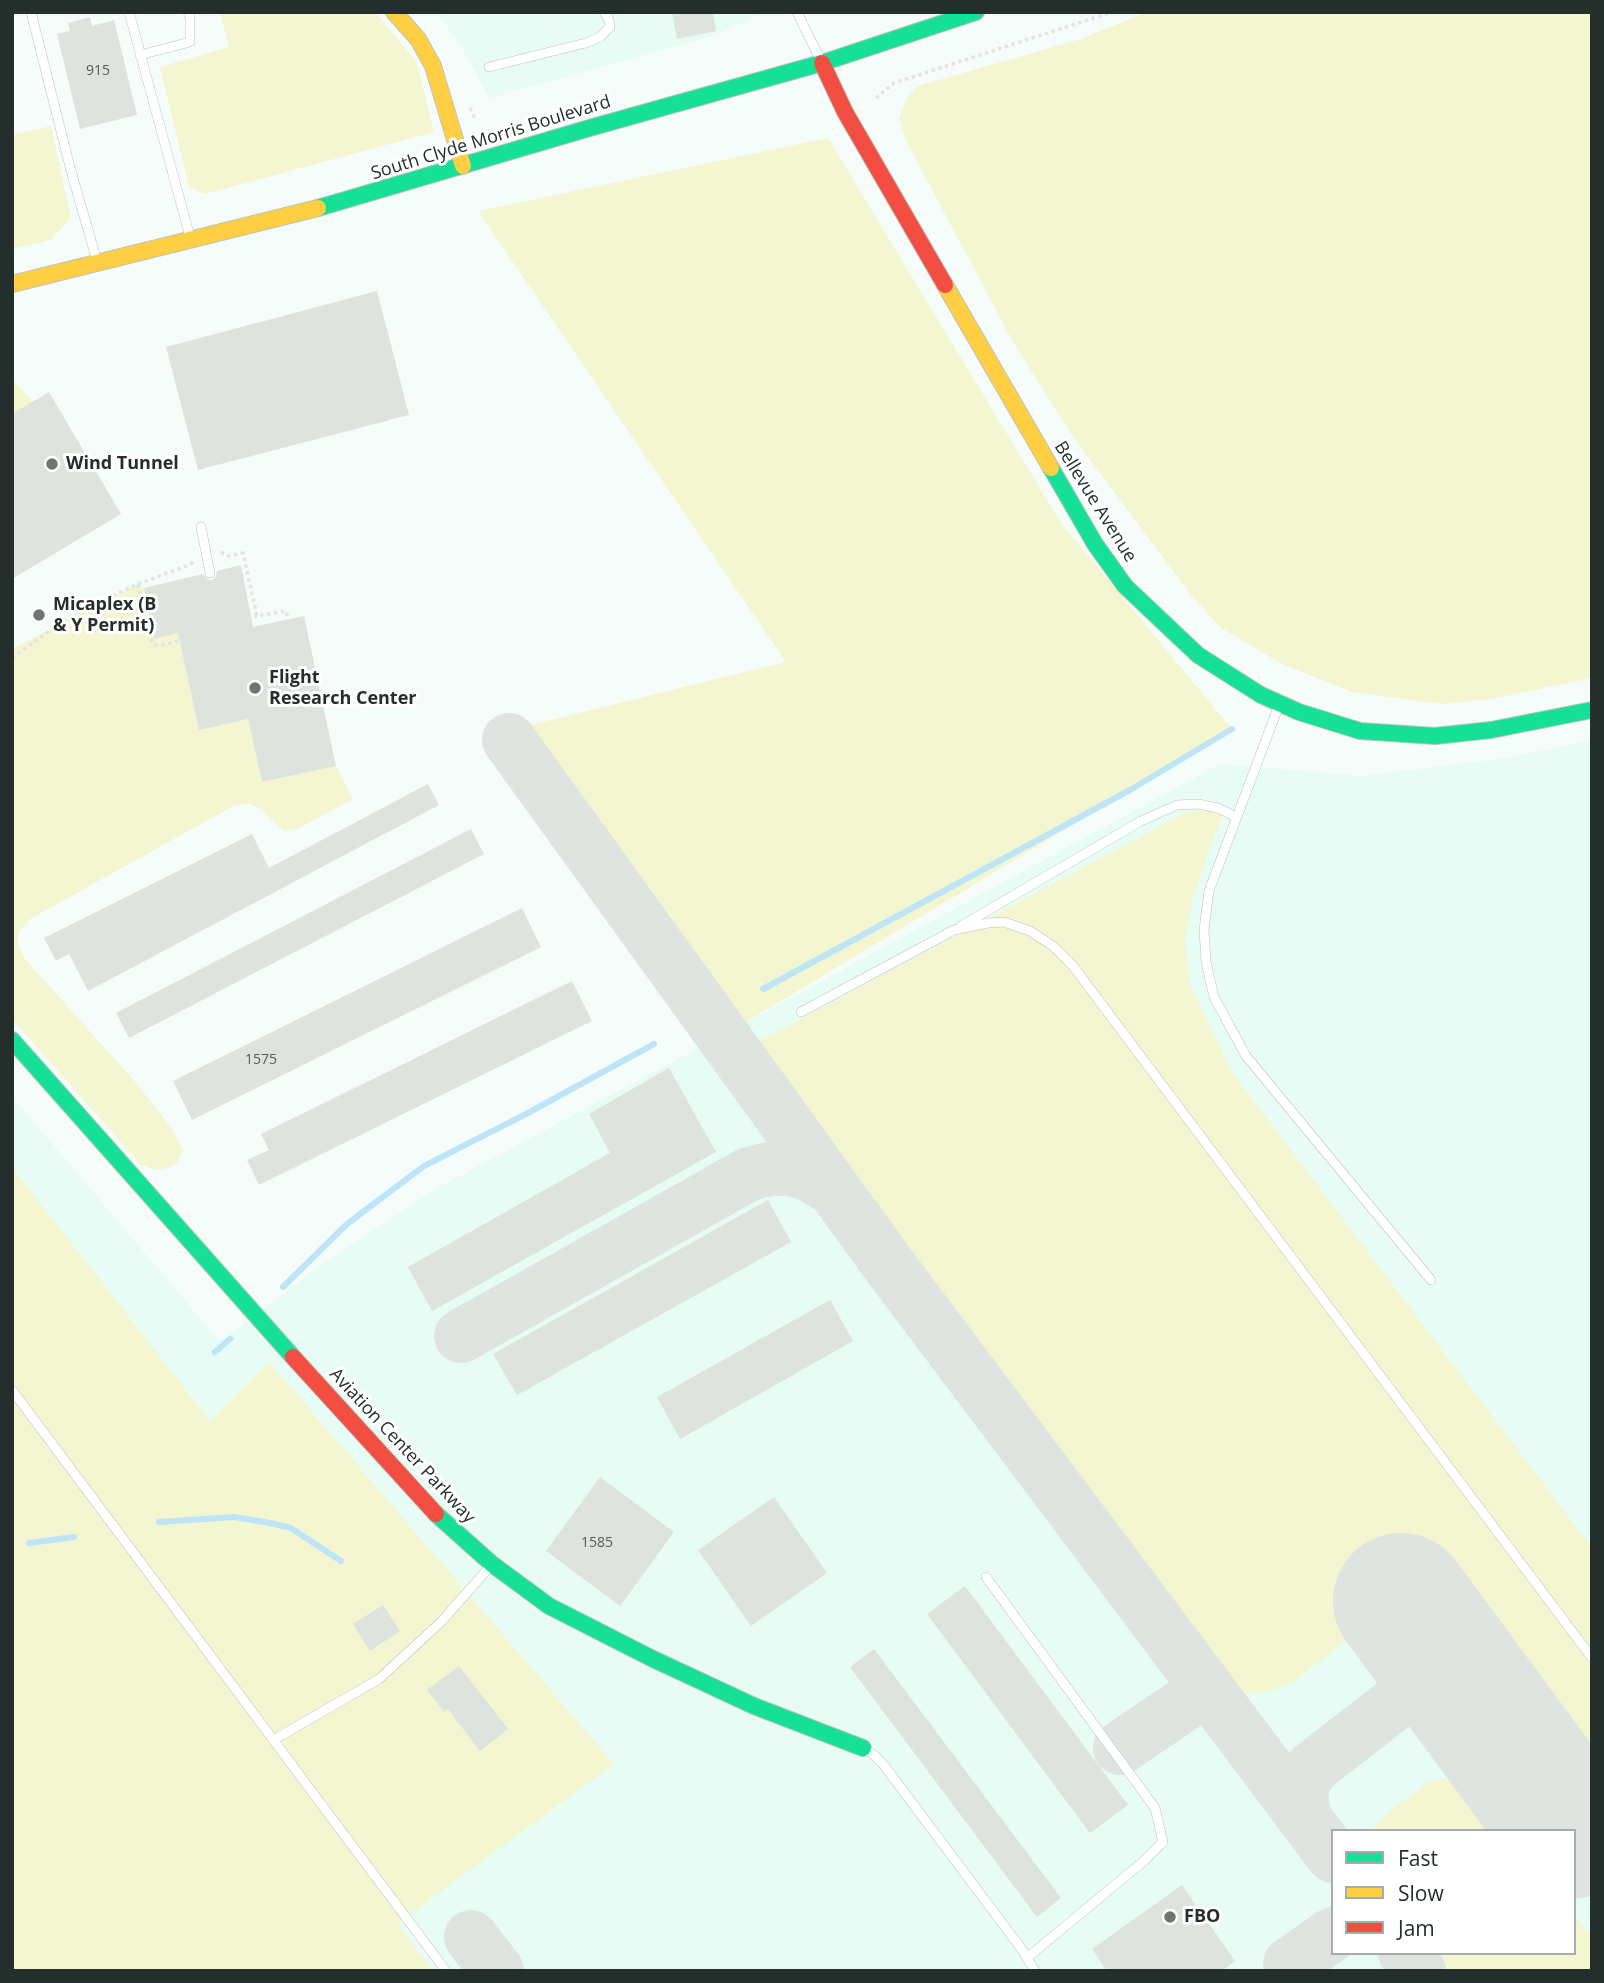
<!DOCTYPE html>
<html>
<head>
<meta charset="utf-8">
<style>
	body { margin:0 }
	#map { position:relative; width:1604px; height:1983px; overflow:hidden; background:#f6fcf9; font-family:"Open Sans",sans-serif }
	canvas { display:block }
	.frame { position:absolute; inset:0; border:14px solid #242e2a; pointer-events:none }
	.legend { position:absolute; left:1331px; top:1829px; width:245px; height:126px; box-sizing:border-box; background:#fff; border:2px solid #a7abaa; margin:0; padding:9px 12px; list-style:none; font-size:21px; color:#242e2a }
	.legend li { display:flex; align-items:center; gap:14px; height:35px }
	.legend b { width:35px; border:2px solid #a7abaa }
</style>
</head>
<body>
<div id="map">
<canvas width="1604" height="1983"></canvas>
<div class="frame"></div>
<ul class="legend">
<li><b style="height:9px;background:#16e098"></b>Fast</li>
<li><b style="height:9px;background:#ffcf43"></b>Slow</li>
<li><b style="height:9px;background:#f24e42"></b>Jam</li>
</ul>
</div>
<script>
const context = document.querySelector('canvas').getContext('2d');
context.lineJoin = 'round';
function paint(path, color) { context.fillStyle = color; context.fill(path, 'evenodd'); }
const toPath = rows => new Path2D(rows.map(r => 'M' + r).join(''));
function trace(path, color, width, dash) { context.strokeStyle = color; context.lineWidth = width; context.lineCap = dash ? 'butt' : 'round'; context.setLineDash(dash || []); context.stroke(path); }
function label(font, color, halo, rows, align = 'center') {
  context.font = font + ' "Open Sans",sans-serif'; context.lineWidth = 6; context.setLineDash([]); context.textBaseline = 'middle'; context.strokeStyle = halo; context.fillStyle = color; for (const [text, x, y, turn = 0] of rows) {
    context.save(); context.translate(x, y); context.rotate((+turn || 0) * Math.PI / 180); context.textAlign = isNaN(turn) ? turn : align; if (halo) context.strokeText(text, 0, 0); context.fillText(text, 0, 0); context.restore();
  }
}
paint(toPath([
	[437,12,766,12,712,36,490,98,462,48],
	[1592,740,1592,1971,12,1971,12,1096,220,1342,311,1272,439,1187,738,1027,1220,764,1363,776,1507,758],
	[1333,1831,1574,1831,1574,1953,1333,1953]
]), '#e7fcf4');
paint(toPath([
	[220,12,375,12,416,61,434,132,205,194,189,187,160,67,229,47],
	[1147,12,1592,12,1592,678,1491,699,1441,704,1352,692,1282,664,1221,628,1188,591,1073,437,1013,342,905,139,899,118,907,98,918,86,1081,39],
	[51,126,71,218,51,240,12,249,12,135],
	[828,138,1061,523,1232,729,738,1027,530,725,786,662,478,211],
	[12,379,33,402,12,414],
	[138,584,144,588,154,639,178,633,199,729,248,719,262,782,336,766,353,799,297,829,284,831,261,809,250,804,235,805,30,919,18,932,18,945,25,959,137,1084,173,1130,183,1151,176,1164,163,1169,155,1170,141,1165,12,1019,12,649],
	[1203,811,1222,815,1193,898,1185,941,1190,985,1233,1074,1592,1548,1591,1767,1441,1573,1343,1643,1293,1682,1274,1690,1261,1693,1244,1692,1231,1686,1222,1674,1212,1654,753,1045,1184,813],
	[12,1167,210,1421,269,1362,614,1764,398,1923,432,1971,12,1971],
	[1443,1779,1475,1782,1512,1831,1371,1831,1385,1815,1428,1782],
	[1574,1914,1592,1937,1592,1971,1440,1971,1427,1953,1574,1953]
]), '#f3f6d1');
trace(toPath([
	[763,989,1130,790,1232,729],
	[283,1287,347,1224,424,1166,526,1114,654,1044],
	[215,1352,230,1339],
	[159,1522,234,1517,270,1523,291,1528,341,1561],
	[29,1543,74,1537]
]), '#bee4f7', 6);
trace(toPath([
	[509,740,885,1260,1333,1856],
	[461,1336,749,1174,769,1169,790,1169,809,1174,833,1189],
	[1120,1748,1207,1689],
	[1309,1824,1303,1813,1301,1793,1304,1781,1312,1768,1447,1663],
	[471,1937,497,1971],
	[1405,1953,1419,1971],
	[1290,1964,1333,1934]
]), '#dfe4e1', 54);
trace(toPath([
	[1401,1601,1571,1831]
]), '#dfe4e1', 136);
paint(toPath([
	[672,12,713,12,716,31,677,39],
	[90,17,92,26,114,20,137,115,80,129,57,34,70,31,68,23],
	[377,291,409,415,198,470,166,347],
	[49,392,121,514,12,579,12,414],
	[241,565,253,627,304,616,336,766,262,782,248,719,199,730,178,633,154,639,144,588,203,574,207,579,212,580,216,576,217,571],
	[428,784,439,805,88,991,69,954,56,961,44,938,252,834,269,868],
	[471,829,484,854,129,1038,116,1013],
	[522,908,541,947,192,1120,173,1081],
	[572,981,592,1021,259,1185,247,1160,269,1150,261,1134],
	[669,1068,716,1152,432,1311,408,1267,610,1153,589,1114],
	[768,1200,791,1242,517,1395,493,1354],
	[830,1300,853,1341,680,1439,657,1397],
	[600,1477,674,1532,620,1606,546,1551],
	[774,1497,827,1573,751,1626,698,1550],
	[965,1586,1128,1805,1090,1833,927,1614],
	[383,1605,400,1631,370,1651,353,1624],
	[874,1649,1061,1898,1037,1917,850,1667],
	[459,1666,508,1729,480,1751,448,1709,444,1712,427,1690],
	[1182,1885,1235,1961,1222,1971,1107,1971,1092,1949]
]), '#dee3de');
const lane = toPath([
	[31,12,71,171,97,261],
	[129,12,190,237],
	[797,12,821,61],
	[140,55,190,42,190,18,188,12],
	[489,67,586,43,600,37,610,27,609,20,604,12],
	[201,527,210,573],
	[1279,705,1209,891,1204,930,1206,962,1214,997,1246,1056,1431,1280],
	[961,926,1141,821,1177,805,1198,804,1218,808,1236,817],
	[801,1012,954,930,988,923,1004,922,1030,931,1053,946,1073,966,1592,1658],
	[12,1390,446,1971],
	[986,1577,1155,1808,1163,1842,1145,1860,1027,1958],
	[275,1739,379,1679,442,1621,492,1564],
	[864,1749,873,1754,883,1764,1023,1951,1035,1971]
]);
const fast = toPath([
	[318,208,593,127,822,63,976,12],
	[1051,468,1095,544,1125,586,1198,655,1261,695,1299,712,1360,731,1435,736,1491,730,1592,710],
	[12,1040,293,1357],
	[436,1514,492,1564,549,1606,651,1658,754,1706,863,1748]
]);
const slow = toPath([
	[394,12,418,39,433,66,463,166],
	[12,284,318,208],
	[945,285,1051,468]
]);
const jam = toPath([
	[822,63,845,112,945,285],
	[293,1357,436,1514]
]);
trace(lane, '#bbc2bf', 10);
trace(fast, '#bbc2bf', 18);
trace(slow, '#bbc2bf', 18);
trace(jam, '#bbc2bf', 18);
trace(toPath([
	[876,98,894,83,1112,12],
	[470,108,475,119],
	[221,552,228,556,243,553,257,616,286,611,288,619],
	[138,584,189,565,194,561],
	[12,658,75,613,138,584,150,638,155,645,162,645,205,635,228,623,257,616]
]), '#e2e4e3', 3.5, [3.5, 3.5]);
trace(lane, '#fefffe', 9);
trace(fast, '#16e098', 16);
trace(slow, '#ffcf43', 16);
trace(jam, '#f24e42', 16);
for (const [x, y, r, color] of [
	[52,464,7,"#6e7672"],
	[39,615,7,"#6e7672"],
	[255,688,7,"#6e7672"],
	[1170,1917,7,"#6e7672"]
]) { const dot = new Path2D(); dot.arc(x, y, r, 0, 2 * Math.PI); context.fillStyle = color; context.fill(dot); trace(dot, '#fff', 2.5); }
label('14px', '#545c58', null, [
	["915",98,71],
	["1575",261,1060],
	["1585",597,1543]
]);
label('18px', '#242e2a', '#fff', [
	["South Clyde Morris Boulevard",491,138,-17],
	["Bellevue Avenue",1095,502,58],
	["Aviation Center Parkway",402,1446,47]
]);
label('bold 18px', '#242e2a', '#fff', [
	["Wind Tunnel",66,464],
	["Micaplex (B",53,605],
	["& Y Permit)",53,626],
	["Flight",269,678],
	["Research Center",269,699],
	["FBO",1184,1917]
], 'left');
</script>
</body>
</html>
